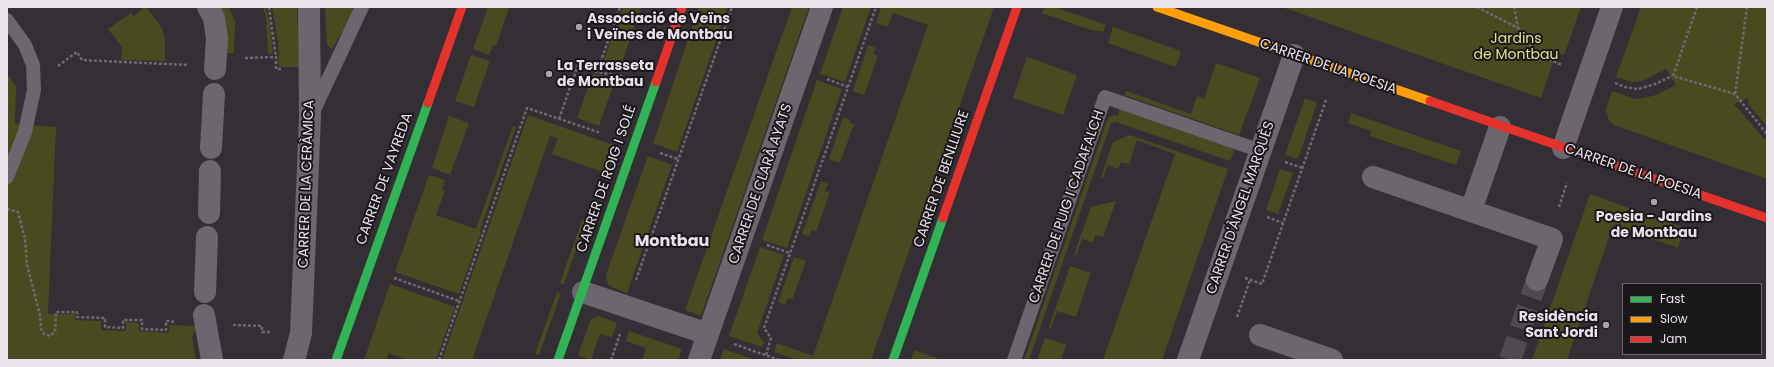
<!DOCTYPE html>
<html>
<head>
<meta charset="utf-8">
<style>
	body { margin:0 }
	#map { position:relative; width:1774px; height:367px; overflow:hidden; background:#332f34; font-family:Poppins,sans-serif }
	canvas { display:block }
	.frame { position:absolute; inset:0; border:8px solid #e7e3e9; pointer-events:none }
	.legend { position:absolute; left:1622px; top:283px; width:140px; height:72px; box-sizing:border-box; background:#1a171b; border:1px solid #6c696d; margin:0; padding:5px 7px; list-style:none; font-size:12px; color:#e7e3e9 }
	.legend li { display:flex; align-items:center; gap:8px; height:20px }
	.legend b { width:20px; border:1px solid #6c696d }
</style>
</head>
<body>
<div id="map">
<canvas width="1774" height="367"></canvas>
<div class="frame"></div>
<ul class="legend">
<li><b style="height:5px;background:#30b455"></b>Fast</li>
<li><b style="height:5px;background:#ff9f0a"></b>Slow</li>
<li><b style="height:5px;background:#e5322d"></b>Jam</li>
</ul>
</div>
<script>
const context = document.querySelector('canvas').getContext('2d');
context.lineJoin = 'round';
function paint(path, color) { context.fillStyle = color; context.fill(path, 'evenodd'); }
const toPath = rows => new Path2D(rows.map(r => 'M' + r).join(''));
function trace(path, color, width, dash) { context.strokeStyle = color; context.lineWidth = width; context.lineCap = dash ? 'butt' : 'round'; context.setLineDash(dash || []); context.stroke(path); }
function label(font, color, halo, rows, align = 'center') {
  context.font = font + ' Poppins,sans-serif'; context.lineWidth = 4; context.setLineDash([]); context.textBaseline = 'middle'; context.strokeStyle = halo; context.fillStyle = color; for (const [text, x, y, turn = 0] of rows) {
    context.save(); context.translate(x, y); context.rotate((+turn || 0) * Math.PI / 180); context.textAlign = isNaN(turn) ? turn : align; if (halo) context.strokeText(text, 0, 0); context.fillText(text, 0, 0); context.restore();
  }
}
paint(toPath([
	[143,7,146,7,162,28,165,40,165,61,121,60,122,47,108,29,131,13,134,16,142,10],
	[219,7,229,7,235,22,234,53,224,53],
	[263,7,266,7,270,24,273,54,268,54,266,16],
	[272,7,297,7,299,67,279,67,278,42],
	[325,7,355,7,353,15,332,49,327,45],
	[488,7,509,7,496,46,493,45,489,55,473,49],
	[623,7,641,7,619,71,601,68],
	[699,7,728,7,677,152,653,143],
	[792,7,809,7,701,316,685,310],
	[843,7,871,7,845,82,820,74],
	[881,7,994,7,871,360,798,360,774,352,777,343,813,356,928,25,893,13,888,27,876,23],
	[1045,7,1055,7,1106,25,1103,32,1094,30,1094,31,1042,13],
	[1282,7,1581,7,1564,55,1556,53,1541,98],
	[1641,7,1767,7,1767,126,1748,104,1748,98,1734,104,1767,142,1767,179,1614,125,1609,121,1606,109,1612,91,1635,99,1653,96,1676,85,1666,69,1642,81,1632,82,1616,77],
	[1113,27,1181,51,1176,67,1108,43],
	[868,45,876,48,873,54,878,56,864,95,853,91],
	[471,55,490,61,474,107,455,101],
	[1027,57,1077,75,1063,115,1013,98],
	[1216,63,1260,78,1239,135,1124,95,1126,91,1191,114,1197,96,1204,99],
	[7,74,16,86,15,124,56,127,48,314,75,314,75,320,101,321,101,330,126,331,126,322,139,323,139,331,169,333,169,325,198,326,192,337,196,360,7,360],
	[593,74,616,77,599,126,577,118],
	[817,80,842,89,787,248,762,240],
	[1305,98,1317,103,1298,159,1285,155],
	[1120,108,1235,148,1230,161,1116,122,1111,123,1029,360,1024,360,1108,118,1113,115,1118,116],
	[1351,113,1461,151,1456,165,1370,136,1371,131,1348,123],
	[528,115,613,145,603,172,552,154,558,138,550,136,472,360,442,360],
	[449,116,469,123,450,175,432,168],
	[843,117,850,120,850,123,854,124,840,163,829,159],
	[513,126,516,127,480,230,481,232,459,294,395,272,429,175,445,180,442,190,445,191,436,215,476,229],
	[1130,135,1228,169,1162,360,1103,360,1175,154,1137,140,1129,164,1121,162,1118,169,1108,165,1103,178,1101,177,1113,142],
	[648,156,672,165,627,293,612,287,608,284,606,280,607,272],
	[1280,169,1293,173,1278,214,1266,210],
	[821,181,828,184,825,191,830,192,816,232,812,230,809,236,802,234],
	[1590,194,1685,228,1678,248,1613,225,1567,360,1532,360],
	[1116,201,1103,237,1095,235,1093,242,1082,239,1076,256,1074,255,1091,207],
	[582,220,586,221,564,284,560,283],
	[760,247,784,255,757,333,764,343,762,347,729,336],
	[794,257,806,261,792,300,788,298,785,305,778,302],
	[1070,266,1091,273,1076,317,1057,311,1051,329,1049,328],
	[390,284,455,307,436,360,408,360,389,353,386,360,364,360],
	[557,292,561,293,539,355,535,354],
	[599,316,617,323,612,337,600,334,591,360,578,355,591,319],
	[629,331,682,349,678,360,642,360,646,348,626,341],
	[1045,338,1066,345,1061,360,1037,360],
	[724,349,755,360,720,360],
	[914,350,925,354,942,360,911,360]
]), '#4a4a21');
trace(toPath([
	[1510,360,1537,280]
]), '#4e4a4f', 22, [22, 11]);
trace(toPath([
	[269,7,276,57],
	[1477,7,1518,28,1514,7],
	[1697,7,1673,76,1735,94,1767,134],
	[1518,28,1530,45,1541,56,1562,65],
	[245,58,276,57,276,69,282,69],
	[58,66,77,52,82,60,188,65],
	[597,72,620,7],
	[827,79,848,87],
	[1615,83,1625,87,1638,89,1655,84,1672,76],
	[1735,94,1747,7],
	[559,119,578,65,597,72,622,76],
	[660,153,678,159],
	[1285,162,1303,168],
	[1559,207,1567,183],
	[7,209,18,212,25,239,27,265,40,315,41,329,44,334,50,336,55,332,56,312,77,312,77,317,105,318,105,327,123,328,123,320,142,320,142,329,166,330,166,321,176,322],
	[1267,217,1283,223],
	[767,245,790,253],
	[394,278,459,301],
	[1245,278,1262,284,1326,100],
	[636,280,732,7],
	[1237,317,1250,280],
	[233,325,262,326,262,332,272,332],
	[734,344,779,360],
	[766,355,771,338,764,328,876,7],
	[439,360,527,108,601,133],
	[611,360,620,334]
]), '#6e6a6f', 2.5, [3, 2]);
trace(toPath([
	[7,20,25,45,33,65,34,90,25,132,7,177],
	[313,112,362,7],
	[1014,360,1105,97,1261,151]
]), '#6c666e', 14);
trace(toPath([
	[208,7,214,18,217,39,215,69],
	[211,148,214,94],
	[1563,148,1612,7],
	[1373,177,1552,239,1537,280],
	[1471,210,1500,127],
	[209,213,210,171],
	[205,292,207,237],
	[583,292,708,334],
	[204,315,212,360],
	[1260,335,1332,360],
	[294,360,301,333,310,117,309,7],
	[699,360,822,7],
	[1188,360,1294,55]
]), '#6c666e', 22);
trace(toPath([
	[336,360,428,103],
	[558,360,656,82],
	[893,360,943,218]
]), '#30b455', 9);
trace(toPath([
	[1157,7,1430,101]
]), '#ff9f0a', 9);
trace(toPath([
	[656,82,682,7],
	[1430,101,1767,218],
	[428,103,462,7],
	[943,218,1017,7]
]), '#e5322d', 9);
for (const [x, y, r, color] of [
	[579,27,4,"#a8a4aa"],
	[549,74,4,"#a8a4aa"],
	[1654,202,4,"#a8a4aa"],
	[1606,325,4,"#a8a4aa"]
]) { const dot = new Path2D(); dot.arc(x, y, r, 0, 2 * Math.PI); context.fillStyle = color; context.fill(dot); trace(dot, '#1a171b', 1.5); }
label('bold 14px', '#e7e3e9', '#1a171b', [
	["Associació de Veïns",587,19],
	["i Veïnes de Montbau",587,35],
	["La Terrasseta",557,66],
	["de Montbau",557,82],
	["Poesia - Jardins",1654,217,"center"],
	["de Montbau",1654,233,"center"],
	["Residència",1598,317,"right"],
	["Sant Jordi",1598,333,"right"]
], 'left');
label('14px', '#e5e485', '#1a171b', [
	["Jardins",1516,39],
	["de Montbau",1516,55]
]);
label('14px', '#e7e3e9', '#1a171b', [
	["CARRER DE LA POESIA",1328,67,19],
	["CARRER DE LA POESIA",1633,172,19],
	["CARRER DE VAYREDA",385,179,-70],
	["CARRER DE ROIG I SOLÉ",607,179,-71],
	["CARRER DE BENLLIURE",942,179,-71],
	["CARRER DE LA CERÀMICA",307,184,-88],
	["CARRER DE CLARÀ AYATS",761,184,-71],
	["CARRER DE PUIG I CADAFALCH",1067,207,-71],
	["CARRER D'ÀNGEL MARQUÈS",1241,208,-71]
]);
label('bold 16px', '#eae1ec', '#1a171b', [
	["Montbau",672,242]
]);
</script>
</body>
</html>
